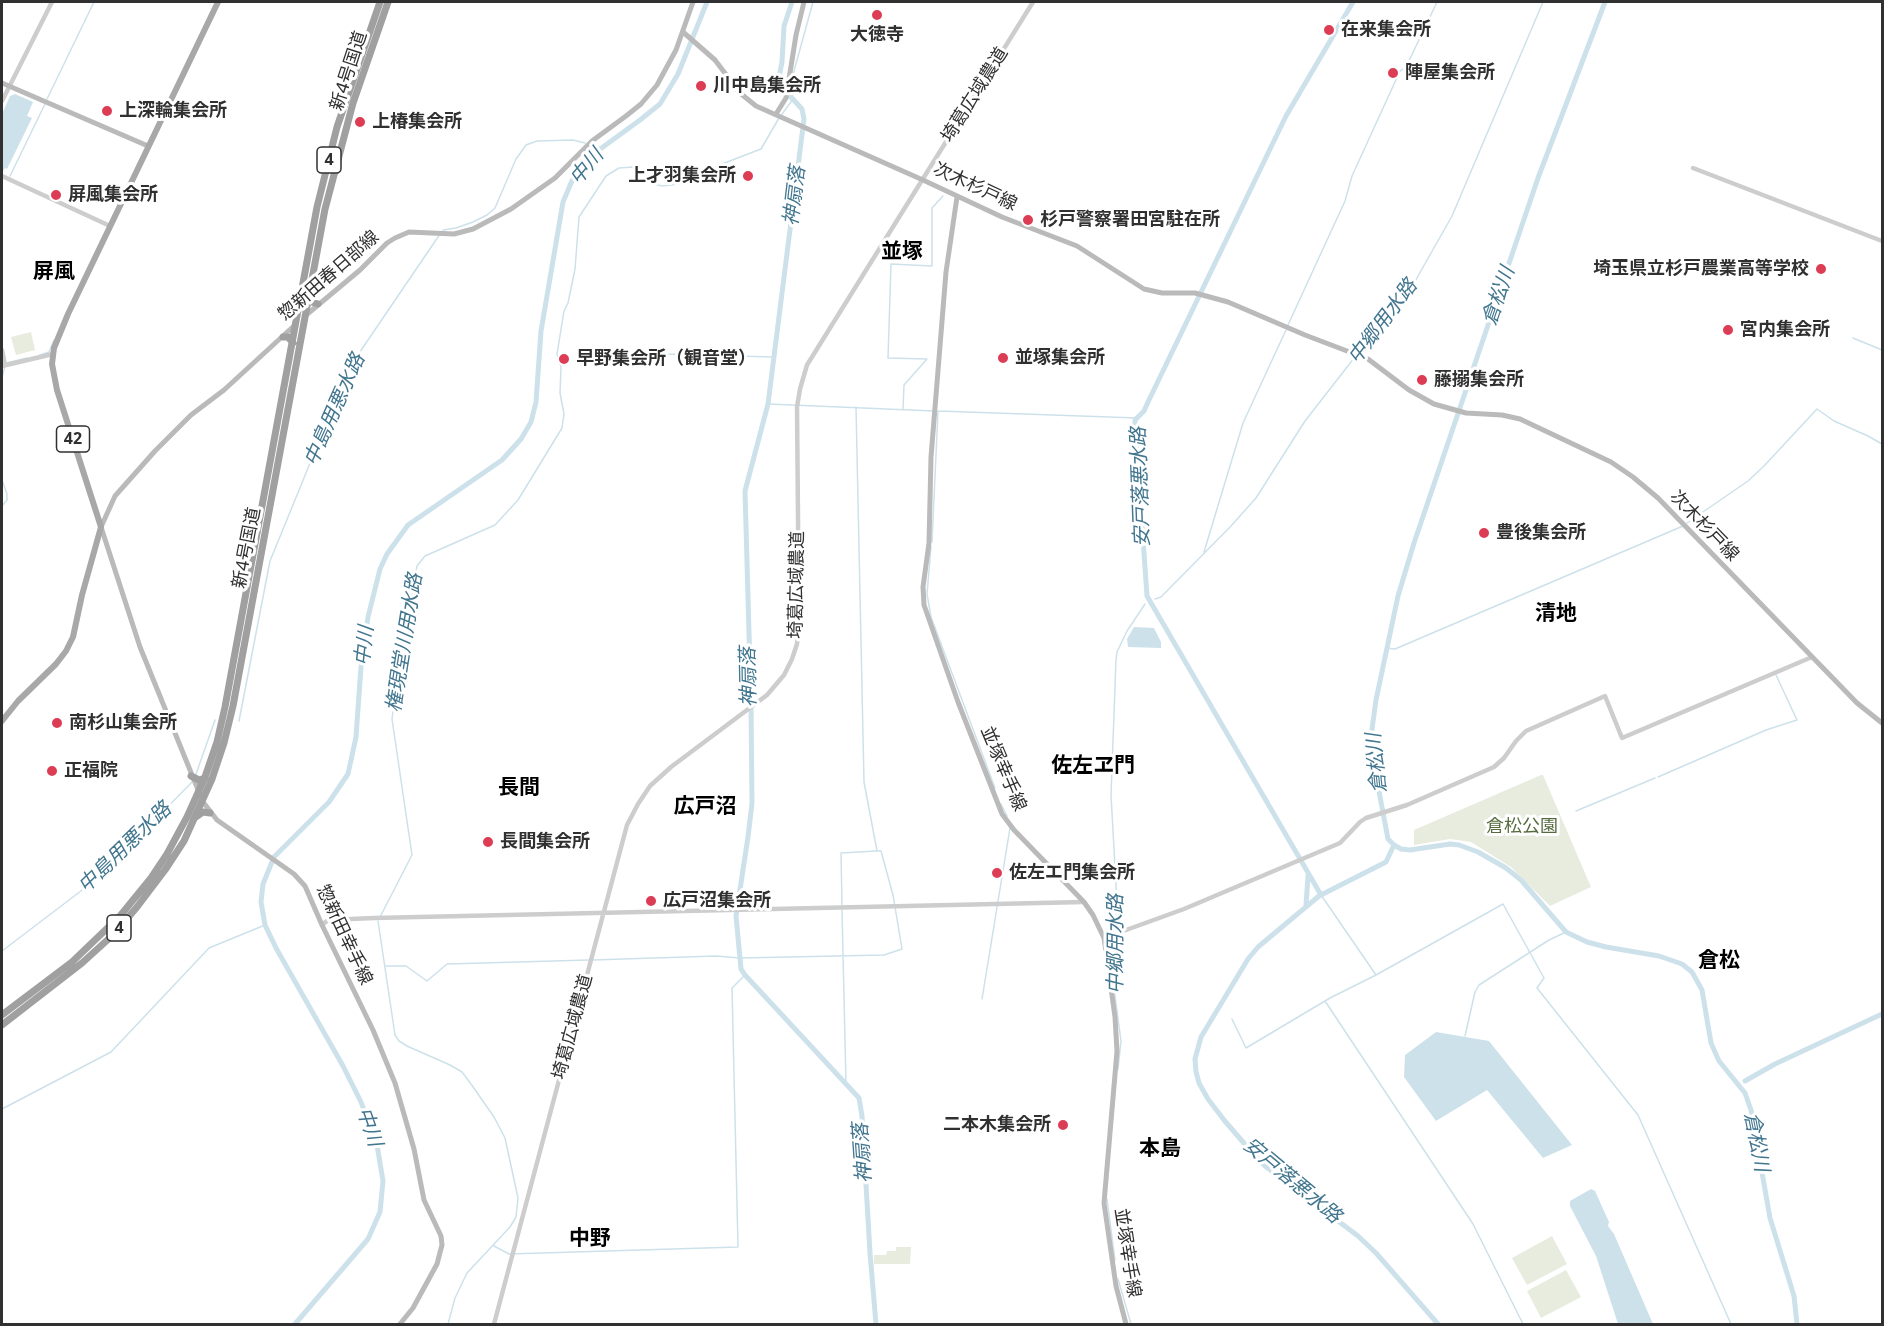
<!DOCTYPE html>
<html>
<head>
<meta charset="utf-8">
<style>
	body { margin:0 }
	#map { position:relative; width:1884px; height:1326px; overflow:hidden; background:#fff; font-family:"Noto Sans",sans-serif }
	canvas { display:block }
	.frame { position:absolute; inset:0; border:3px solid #303030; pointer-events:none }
</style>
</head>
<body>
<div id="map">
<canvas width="1884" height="1326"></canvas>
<div class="frame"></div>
</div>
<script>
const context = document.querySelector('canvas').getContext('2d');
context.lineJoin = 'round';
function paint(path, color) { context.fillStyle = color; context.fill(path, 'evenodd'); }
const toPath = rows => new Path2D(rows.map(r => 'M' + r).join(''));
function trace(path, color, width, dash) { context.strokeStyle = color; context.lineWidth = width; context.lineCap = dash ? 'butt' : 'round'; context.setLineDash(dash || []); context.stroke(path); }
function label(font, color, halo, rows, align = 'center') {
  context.font = font + ' "Noto Sans","Noto Sans JP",sans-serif'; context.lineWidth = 6; context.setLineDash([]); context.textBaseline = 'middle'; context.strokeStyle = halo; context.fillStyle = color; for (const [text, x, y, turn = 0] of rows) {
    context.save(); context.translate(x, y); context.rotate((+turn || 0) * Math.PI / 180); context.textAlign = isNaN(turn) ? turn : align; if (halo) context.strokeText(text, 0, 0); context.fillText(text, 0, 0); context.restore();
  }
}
paint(toPath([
	[31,332,35,350,16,355,11,337],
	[1541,775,1543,775,1591,887,1550,906,1511,867,1471,842,1450,839,1414,845,1414,830],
	[1552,1236,1567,1264,1527,1285,1512,1258],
	[896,1247,911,1247,910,1264,874,1264,874,1255,886,1255,887,1251,896,1251],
	[1566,1270,1581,1297,1541,1318,1527,1291]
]), '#e7ecdf');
paint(toPath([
	[15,94,33,102,27,116,32,118,7,169,5,168,3,171,2,114,10,96],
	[1134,627,1154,628,1161,642,1161,648,1128,647,1127,639],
	[1436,1032,1489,1041,1572,1145,1543,1158,1487,1090,1436,1121,1404,1077,1405,1055],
	[1591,1189,1595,1191,1609,1222,1608,1226,1614,1234,1653,1324,1618,1324,1596,1256,1570,1206,1570,1201]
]), '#cde1eb');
trace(toPath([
	[47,99,94,2],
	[782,114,791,102,794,71,813,2],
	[592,145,598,150],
	[10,176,45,104],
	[443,230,456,228,473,222,487,215,495,208,516,159,526,145,537,141,573,140,585,143],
	[1288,325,1345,201,1352,176,1400,71,1406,67,1437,2],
	[1853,338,1882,350],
	[664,354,773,357],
	[40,355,49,352,54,340],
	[2,364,27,358],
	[2,377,5,366],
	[768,404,934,411],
	[903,409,904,385,927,359,888,358,891,264,932,266,932,208,943,196],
	[938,411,1138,418],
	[2,480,7,494,7,500,2,506],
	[1687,523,1748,481,1764,466,1817,409,1834,421,1868,436,1882,444],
	[932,542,938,411],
	[931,547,927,594,931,617,995,788],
	[1204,552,1243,423,1286,330],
	[1155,599,1161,597,1231,526,1256,498,1305,421,1365,344,1405,299,1452,216,1543,2],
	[1386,648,1395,649,1683,526],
	[239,721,270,561,349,368,440,234],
	[195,777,215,720],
	[1658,777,1766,730,1797,720,1776,675],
	[1001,804,1007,816],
	[1576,811,1655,778],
	[1321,895,1376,975],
	[842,905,841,853,876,851],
	[842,910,846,1084],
	[380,917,412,855,392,719,400,657,417,566,425,556,495,525,518,500,562,428,564,414,560,393,561,367,557,354,564,311,568,303,575,269,579,217,606,176,619,168,633,167,657,185,663,186,686,183,722,164,761,149,779,118],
	[378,921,395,1035,399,1041,407,1046,450,1065,462,1072,471,1084,494,1117,505,1138,518,1198,516,1217,510,1227,467,1273,455,1298,448,1324],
	[1115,931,1117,903,1111,795,1116,660,1117,652,1127,631,1145,604],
	[1115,936,1112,973,1121,1041,1118,1069],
	[2,951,98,878,193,781],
	[593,960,716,956,740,958,884,955,902,949,893,895,881,851,877,851,864,782,856,407],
	[386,966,406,966,427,981,447,964,589,960],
	[982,999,1010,828],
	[1325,1001,1473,1224,1523,1324],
	[1232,1019,1246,1048,1330,998,1376,975,1503,904,1544,978,1537,988,1638,1115,1731,1324],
	[1465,1036,1475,992,1479,985,1549,940,1566,932],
	[2,1109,111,1052,209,948,265,925],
	[1107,1199,1115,1260],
	[494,1246,509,1254,738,1247,732,988,745,975],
	[1118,1279,1131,1324],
	[1598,1324,1600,1324]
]), '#cde1eb', 1.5);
trace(toPath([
	[792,2,784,26,782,62,777,87,779,90,791,97,802,109,804,119,768,404,745,491,751,703,752,803,748,837,736,916,741,969,745,975,859,1098,862,1116,870,1253,876,1324],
	[1605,2,1538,178,1414,543,1398,596,1376,700,1372,729,1374,765,1388,839,1394,845,1401,849,1410,850,1450,844,1459,845,1478,852,1506,868,1521,880,1566,932,1587,942,1606,947,1659,956,1682,964,1692,972,1702,990,1711,1043,1719,1061,1745,1093,1751,1110,1770,1218,1794,1296,1797,1324],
	[1394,845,1386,862,1319,896,1258,947,1248,959,1201,1037,1195,1059,1196,1072,1199,1083,1208,1099,1224,1120,1255,1156,1265,1166,1358,1236,1376,1253,1438,1324],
	[1321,895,1147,596,1135,425,1135,420,1144,411,1148,402,1286,116,1353,2],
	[1306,905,1308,876],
	[1745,1081,1775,1064,1882,1014],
	[295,1324,368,1239,380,1212,383,1181,377,1145,361,1102,343,1066,276,948,265,925,261,902,263,884,274,857,329,802,348,774,356,737,361,667,368,617,380,569,387,554,408,525,502,460,521,439,531,422,536,402,541,331,563,202,571,183,577,172,592,155,640,120,660,104,678,74,707,2]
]), '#cde1eb', 5);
trace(toPath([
	[2,101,52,2],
	[1693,168,1882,241],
	[2,176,110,226],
	[2,350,5,365],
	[2,366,53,354],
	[322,925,328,920,374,918,1084,902],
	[1104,938,1184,909,1340,843,1360,822,1366,818,1407,805,1494,767,1504,758,1516,741,1526,731,1605,696,1622,738,1812,657],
	[494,1324,627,825,638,804,650,786,671,767,767,695,784,675,792,659,797,644,799,627,797,407,800,389,807,365,1033,2]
]), '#cdcdcd', 4.5);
trace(toPath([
	[683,32,715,60,740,93,756,106,923,180,1002,217,1077,246,1144,289,1162,293,1195,293,1228,302,1305,335,1368,359,1409,390,1434,404,1466,413,1502,415,1520,419,1611,462,1633,477,1658,498,1857,703,1882,723],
	[2,83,148,146],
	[776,114,786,98,796,35,804,2],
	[957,197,946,272,931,457,929,543,923,587,924,605,958,702,1002,814,1014,830,1084,902,1093,915,1104,938,1115,1017,1117,1051,1104,1203,1116,1286,1126,1324],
	[305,316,360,270,387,243,395,238,409,232,454,234,473,229,511,209,555,178,592,141,626,116,641,104,657,85,676,50,693,2],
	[296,324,224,390,191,415,155,451,115,496,101,527,140,647,203,802,217,820,294,874,305,886,322,925,373,1030,395,1083,414,1149,424,1200,441,1236,442,1245,437,1264,413,1308,400,1324]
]), '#bababa', 5);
trace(toPath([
	[2,721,18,701,56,664,66,651,73,637,82,595,101,527,57,390,52,364,54,348,68,314,218,2]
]), '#a8a8a8', 6);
trace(toPath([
	[309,297,312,302,318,304],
	[283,337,288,337,293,343],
	[191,776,199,780,205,778],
	[196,817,203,812,210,813],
	[2,1015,72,962,120,916,151,878,167,854,187,817,205,777,217,742,225,707,317,207,337,127,380,2],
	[2,1025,82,963,114,934,137,907,165,870,184,841,212,779,224,743,233,706,325,209,353,103,388,2]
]), '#a0a0a0', 7);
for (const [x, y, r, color] of [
	[877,15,6,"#dd3d54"],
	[1329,30,6,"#dd3d54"],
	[1393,73,6,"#dd3d54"],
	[701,86,6,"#dd3d54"],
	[107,111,6,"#dd3d54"],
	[360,122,6,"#dd3d54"],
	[748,176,6,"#dd3d54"],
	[56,195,6,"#dd3d54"],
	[1028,220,6,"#dd3d54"],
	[1821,269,6,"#dd3d54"],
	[1728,330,6,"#dd3d54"],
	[1003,358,6,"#dd3d54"],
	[564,359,6,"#dd3d54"],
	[1422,380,6,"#dd3d54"],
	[1484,533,6,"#dd3d54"],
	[57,723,6,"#dd3d54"],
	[52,771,6,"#dd3d54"],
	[488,842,6,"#dd3d54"],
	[997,873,6,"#dd3d54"],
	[651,901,6,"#dd3d54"],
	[1063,1125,6,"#dd3d54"]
]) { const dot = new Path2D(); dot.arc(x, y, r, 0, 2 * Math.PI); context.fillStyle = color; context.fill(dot); trace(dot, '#fff', 2); }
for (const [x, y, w] of [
	[329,160,24],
	[73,439,33],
	[119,928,24]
]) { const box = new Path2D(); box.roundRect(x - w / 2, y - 13, w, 26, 4.5); context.fillStyle = '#fff'; context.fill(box); trace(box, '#303030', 1.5); }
label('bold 16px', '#303030', null, [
	["4",329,160],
	["42",73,439],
	["4",119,928]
]);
label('bold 18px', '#303030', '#fff', [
	["在来集会所",1341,30],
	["大徳寺",877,35,"center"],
	["陣屋集会所",1405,73],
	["川中島集会所",713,86],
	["上深輪集会所",119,111],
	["上椿集会所",372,122],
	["上才羽集会所",736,176,"right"],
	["屏風集会所",68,195],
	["杉戸警察署田宮駐在所",1040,220],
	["埼玉県立杉戸農業高等学校",1809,269,"right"],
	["宮内集会所",1740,330],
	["並塚集会所",1015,358],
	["早野集会所（観音堂）",576,359],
	["藤搦集会所",1434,380],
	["豊後集会所",1496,533],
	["南杉山集会所",69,723],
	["正福院",64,771],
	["長間集会所",500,842],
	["佐左エ門集会所",1009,873],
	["広戸沼集会所",663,901],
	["二本木集会所",1051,1125,"right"]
], 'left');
label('18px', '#303030', '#fff', [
	["新4号国道",349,71,-72],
	["埼葛広域農道",975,95,-58],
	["次木杉戸線",975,187,25],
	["惣新田春日部線",329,276,-41],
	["次木杉戸線",1704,526,46],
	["新4号国道",247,548,-79],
	["埼葛広域農道",797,585,-89],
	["並塚幸手線",1003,769,67],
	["惣新田幸手線",344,935,65],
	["埼葛広域農道",573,1027,-75],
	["並塚幸手線",1127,1253,81]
]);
label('18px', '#566a3f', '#fff', [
	["倉松公園",1522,827]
]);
label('italic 20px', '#42768f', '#fff', [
	["中川",587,167,-50],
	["神扇落",795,196,-83],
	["倉松川",1499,296,-71],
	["中郷用水路",1383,322,-53],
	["中島用悪水路",335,410,-66],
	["安戸落悪水路",1141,487,-92],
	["権現堂川用水路",405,643,-81],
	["中川",365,646,-84],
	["神扇落",749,677,-91],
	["倉松川",1377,763,-96],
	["中島用悪水路",125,848,-44],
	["中郷用水路",1116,944,-90],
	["中川",369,1127,71],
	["倉松川",1756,1142,79],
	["神扇落",863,1153,-94],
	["安戸落悪水路",1292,1181,40]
]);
label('bold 21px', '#000', '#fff', [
	["並塚",902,252],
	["屏風",54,272],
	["清地",1556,614],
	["佐左ヱ門",1093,766],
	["長間",519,788],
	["広戸沼",705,807],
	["倉松",1719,961],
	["本島",1160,1149],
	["中野",590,1239]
]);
</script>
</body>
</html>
